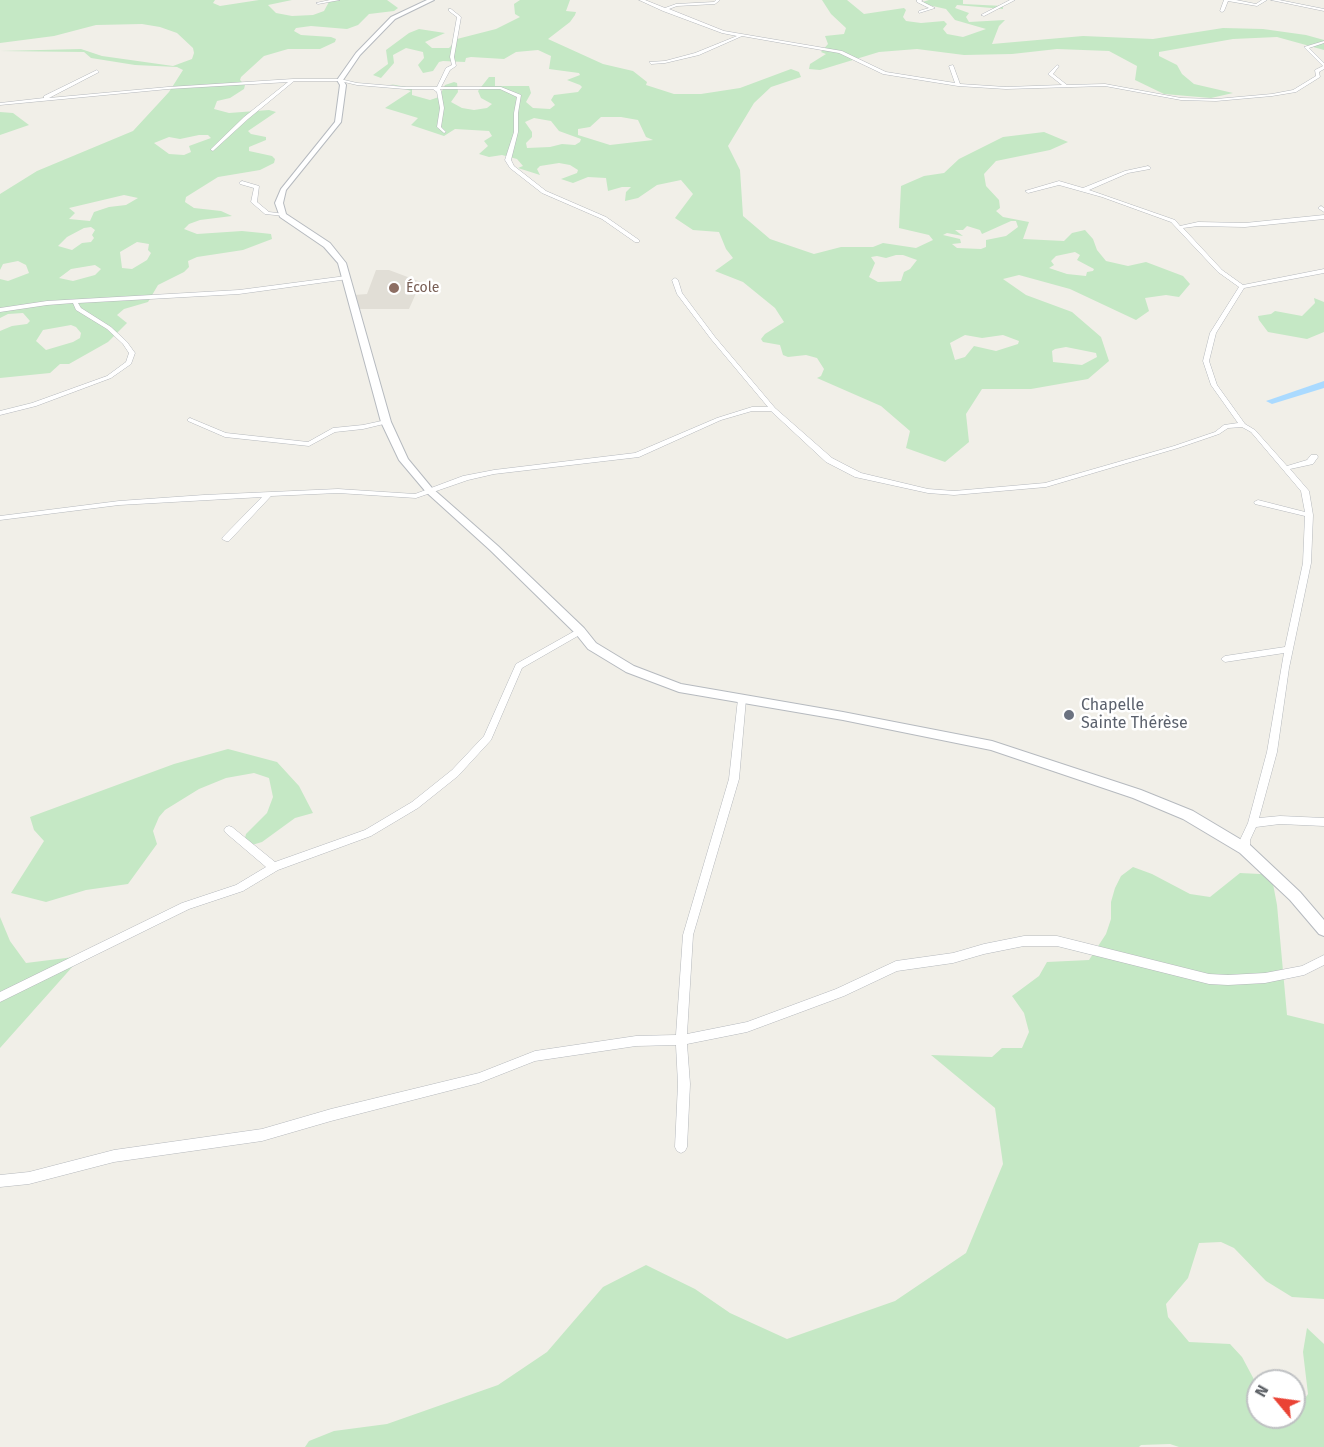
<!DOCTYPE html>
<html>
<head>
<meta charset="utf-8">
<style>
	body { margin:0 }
	#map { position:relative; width:1324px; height:1447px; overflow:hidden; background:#f1efe8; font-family:"Fira Sans",sans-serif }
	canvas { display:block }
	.north { position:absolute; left:1246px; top:1369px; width:60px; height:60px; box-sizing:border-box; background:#fff; border:2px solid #bfc1c3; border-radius:50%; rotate:299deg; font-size:16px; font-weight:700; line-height:24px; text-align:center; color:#5f6368 }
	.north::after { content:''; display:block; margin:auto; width:21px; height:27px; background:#ea4335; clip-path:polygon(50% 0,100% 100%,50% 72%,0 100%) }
</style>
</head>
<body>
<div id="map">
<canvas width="1324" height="1447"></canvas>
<div class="north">N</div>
</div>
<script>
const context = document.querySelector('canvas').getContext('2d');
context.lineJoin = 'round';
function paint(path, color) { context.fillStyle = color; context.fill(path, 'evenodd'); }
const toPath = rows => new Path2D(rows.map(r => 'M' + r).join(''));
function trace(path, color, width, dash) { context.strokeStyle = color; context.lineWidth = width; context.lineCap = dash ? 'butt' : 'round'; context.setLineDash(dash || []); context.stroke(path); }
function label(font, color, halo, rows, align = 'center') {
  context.font = font + ' "Fira Sans",sans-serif'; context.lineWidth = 5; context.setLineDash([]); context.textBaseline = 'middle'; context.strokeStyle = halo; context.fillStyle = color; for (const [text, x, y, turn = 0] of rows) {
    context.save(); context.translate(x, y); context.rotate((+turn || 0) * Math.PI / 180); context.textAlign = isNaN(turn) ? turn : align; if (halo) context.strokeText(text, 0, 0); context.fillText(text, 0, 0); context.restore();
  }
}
paint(toPath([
	[376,270,389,270,421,282,409,309,357,309,354,295,367,294]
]), '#e1ded6');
paint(toPath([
	[0,0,215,0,213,3,220,6,259,0,292,0,268,5,276,13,292,16,313,15,324,11,330,0,387,0,398,8,394,11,369,14,358,25,347,29,311,26,296,28,294,31,301,35,331,37,336,39,335,42,320,49,288,49,264,56,241,77,240,80,245,85,244,89,230,98,217,101,214,109,229,113,269,110,276,112,248,131,251,134,266,137,266,140,249,147,249,151,272,156,275,159,274,163,260,170,218,177,186,197,185,202,194,208,221,211,232,216,200,220,189,224,184,229,197,234,242,231,262,233,271,234,272,239,243,250,197,257,188,261,189,267,184,272,158,285,148,302,124,309,117,315,127,323,108,342,69,364,60,364,50,373,0,378,0,331,12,326,27,324,30,321,23,313,8,314,0,318,0,279,8,281,29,273,26,265,18,261,3,264,0,270,0,194,37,171,133,131,169,92,183,70,177,67,135,65,91,58,84,52,0,51,81,49,102,56,173,66,192,59,194,53,193,48,177,33,160,27,142,24,96,25,54,36,0,43],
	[199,135,208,135,211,138,189,146,191,152,184,155,169,154,154,143,169,137,180,139],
	[124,195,138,198,126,205,109,207,94,212,90,221,69,219,75,213,69,208],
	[91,227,95,230,92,235,94,238,91,242,82,243,72,250,58,246,67,237,84,228],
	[137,242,149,244,148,250,151,253,147,260,132,269,122,268,120,252],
	[95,265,101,269,95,275,73,281,59,278,71,269],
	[71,325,76,327,81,333,80,338,73,342,46,350,36,341,43,330],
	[520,0,570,0,566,11,576,12,575,15,570,22,548,39,603,64,633,71,647,82,646,85,674,94,701,94,740,88,791,69,799,72,801,77,771,87,754,103,728,146,740,170,743,216,770,239,814,254,841,247,873,247,883,243,916,248,933,240,929,235,899,228,901,186,924,176,944,173,959,159,1003,137,1044,132,1068,142,1050,150,996,161,984,174,986,186,999,200,1000,208,996,211,1003,217,1029,222,1023,239,1064,241,1072,233,1085,230,1093,239,1097,250,1106,261,1128,266,1146,262,1183,276,1190,284,1179,297,1166,295,1145,298,1149,311,1136,320,1070,289,1019,275,1003,279,1026,295,1072,312,1101,337,1109,361,1088,379,1031,389,982,389,966,414,969,442,945,462,906,448,910,431,881,406,817,378,821,376,824,369,817,358,806,355,788,357,783,355,780,345,763,342,761,339,765,334,784,322,775,308,743,282,715,271,733,258,726,249,719,232,693,230,675,218,693,194,681,180,657,185,638,198,625,201,626,192,631,187,622,187,608,191,606,178,588,177,573,183,561,179,577,173,578,170,570,165,559,163,540,166,537,169,540,175,518,168,523,166,517,159,502,155,489,157,479,154,488,146,484,141,492,136,489,131,455,129,444,136,411,125,418,118,385,108,411,91,390,84,412,88,412,95,430,100,439,97,445,85,454,82,457,83,458,92,451,102,462,108,474,110,487,108,492,104,481,98,478,91,489,77,495,77,495,86,529,86,531,93,526,102,533,108,550,109,555,105,551,100,554,95,578,92,582,87,580,85,567,80,580,75,579,73,549,69,551,56,538,50,516,52,504,59,471,57,466,58,465,62,443,61,439,62,433,71,423,73,418,65,424,58,423,52,406,48,393,55,394,63,381,78,373,75,388,64,386,50,409,33,419,29,445,33,425,42,432,48,449,48,453,44,453,40,496,29,520,17,515,14,514,4],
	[601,117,621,117,638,120,646,137,653,140,610,145,578,135,578,129,590,127],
	[534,118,551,121,559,131,581,139,580,142,575,145,562,144,550,147,527,148,526,143,532,137,532,132,525,122],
	[1011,221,1016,221,1018,227,1006,236,986,240,986,247,981,249,957,248,952,244,961,243,960,239,943,235,947,233,963,236,955,230,963,230,967,226,980,230,982,234],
	[1075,252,1080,255,1077,260,1094,269,1093,271,1087,272,1086,276,1067,274,1049,268,1054,265,1051,261,1056,256],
	[896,255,903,255,917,260,910,269,904,272,901,281,878,282,869,277,875,263,871,257,877,256,886,258],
	[965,335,982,338,1003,335,1019,341,1018,344,996,351,974,346,965,357,955,360,950,343],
	[1066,347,1096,353,1097,357,1082,365,1053,362,1052,351,1055,349],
	[822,0,847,0,864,14,904,8,906,10,903,17,906,21,921,23,944,21,947,24,943,29,947,34,963,37,986,29,955,20,946,9,919,3,929,0,963,0,963,4,1003,6,1003,9,957,5,955,8,969,13,966,17,969,22,1005,20,999,26,992,44,1083,36,1153,39,1223,28,1263,29,1306,35,1324,40,1324,50,1277,37,1233,39,1159,52,1159,56,1177,65,1182,74,1194,84,1233,93,1211,98,1164,94,1135,80,1137,66,1109,51,1057,49,1012,54,964,55,917,49,879,52,820,70,809,69,810,64,826,54,821,52,828,44,825,36,844,34,846,28,831,14],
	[0,112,13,113,29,125,0,135],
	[1314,298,1324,302,1324,332,1307,339,1268,332,1259,320,1258,316,1271,314,1275,311,1302,316,1315,303],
	[228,749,277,762,299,786,313,813,295,818,262,842,252,845,244,842,246,834,267,813,273,797,269,778,254,773,226,778,199,789,165,810,159,817,153,831,157,844,128,884,86,890,46,902,11,893,44,841,34,830,30,817,174,764],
	[1133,867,1152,874,1190,894,1210,897,1240,873,1260,874,1270,868,1277,905,1287,1015,1324,1024,1324,1299,1292,1297,1266,1281,1234,1248,1221,1242,1199,1243,1188,1278,1166,1304,1168,1317,1189,1342,1230,1344,1242,1357,1258,1387,1258,1417,1294,1417,1294,1403,1301,1404,1308,1394,1303,1352,1307,1328,1324,1344,1324,1447,1179,1447,1170,1444,1141,1445,1139,1447,305,1447,309,1441,334,1431,387,1424,498,1385,547,1352,603,1287,646,1265,695,1289,730,1313,787,1339,895,1301,966,1253,1003,1164,995,1108,931,1055,992,1057,1002,1048,1022,1048,1029,1032,1024,1013,1012,996,1039,976,1047,962,1089,960,1106,934,1111,919,1111,902,1115,888,1121,876],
	[0,917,10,941,26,963,82,956,0,1048]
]), '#c5e8c5');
paint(toPath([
	[1324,381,1324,388,1272,404,1266,401,1324,381]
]), '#aadaff');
const street = toPath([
	[330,0,340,0,318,4,316,3,330,0],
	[639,0,645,0,665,8,676,4,714,2,716,0,720,0,715,4,677,6,669,9,724,31,842,51,886,72,955,83,949,66,953,65,960,84,1006,87,1062,85,1048,74,1057,65,1059,66,1053,74,1067,85,1105,84,1181,98,1216,99,1272,94,1293,90,1316,76,1315,70,1323,66,1304,47,1324,41,1324,43,1309,48,1324,63,1324,69,1319,72,1320,77,1296,92,1272,96,1216,101,1181,100,1105,86,1006,89,958,86,883,74,839,53,742,36,699,55,665,63,651,64,649,62,665,61,695,53,737,36,722,33,663,11,639,0],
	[917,0,923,0,921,1,935,8,919,13,919,11,929,8,917,2,917,0],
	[1010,0,1015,0,984,16,981,15,1010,0],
	[1224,0,1236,0,1256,4,1262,0,1267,0,1257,6,1228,1,1224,11,1222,12,1220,11,1224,0],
	[1271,0,1279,0,1324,9,1324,11,1271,0],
	[449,9,451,9,461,17,454,57,456,66,450,70,441,87,501,87,521,95,518,113,518,132,511,160,514,166,546,191,606,217,639,240,639,242,635,242,602,219,542,193,510,168,505,160,514,132,514,113,517,97,500,89,440,89,441,91,444,108,441,127,446,132,444,133,437,127,440,108,437,92,433,89,405,89,357,85,340,81,294,81,248,119,213,151,211,150,211,149,244,117,288,82,168,89,0,105,0,103,44,98,44,96,97,70,99,72,49,98,168,87,293,79,340,79,357,83,405,87,437,87,446,68,452,65,450,57,457,17,449,11,449,9],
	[1148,166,1151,168,1150,169,1128,173,1089,190,1175,220,1180,226,1198,222,1245,223,1324,215,1324,219,1245,227,1198,226,1183,228,1222,270,1243,285,1324,269,1324,273,1244,288,1216,333,1209,361,1217,385,1245,424,1255,430,1287,466,1307,460,1311,455,1317,455,1318,457,1313,464,1290,469,1309,491,1313,515,1311,563,1289,668,1277,752,1259,818,1280,816,1324,818,1324,826,1280,824,1256,827,1250,840,1250,849,1248,852,1245,853,1242,852,1240,849,1240,840,1248,823,1267,752,1284,653,1225,662,1221,659,1225,656,1285,647,1303,563,1305,516,1255,504,1254,502,1258,500,1305,512,1301,491,1251,432,1242,427,1228,428,1219,434,1178,448,1046,487,954,495,928,493,855,477,826,462,771,411,752,411,721,420,639,457,494,474,468,480,416,498,338,493,271,496,229,541,226,541,222,539,223,537,262,497,119,505,0,520,0,516,119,501,204,495,338,489,415,494,463,476,494,470,635,453,717,418,752,407,768,407,711,339,677,294,672,280,675,278,678,280,682,293,715,337,775,408,832,458,861,473,928,489,954,491,1045,483,1174,446,1215,432,1224,425,1238,423,1211,385,1203,361,1210,333,1239,287,1218,272,1171,222,1102,197,1059,185,1028,193,1025,191,1059,181,1083,188,1125,171,1148,166],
	[242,181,259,186,257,202,269,212,285,214,285,216,265,214,251,202,254,188,240,184,239,183,242,181],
	[1321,206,1324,208,1324,212,1318,208,1321,206],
	[346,276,349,278,348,279,239,294,78,303,81,308,111,327,127,342,135,353,131,364,111,378,36,406,0,415,0,411,32,403,107,376,126,362,129,353,123,344,107,329,76,310,73,303,47,305,0,312,0,308,47,301,239,290,346,276],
	[190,418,226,433,308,442,333,428,363,425,386,420,389,422,388,423,363,429,335,432,309,446,225,437,188,421,188,419,190,418],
	[580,628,584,631,583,633,522,668,491,740,458,776,418,808,371,836,278,870,243,891,189,909,0,1002,0,992,182,903,236,885,266,867,226,833,224,830,226,827,229,826,232,827,275,862,365,830,412,802,452,770,484,736,516,664,580,628],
	[742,696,746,699,739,779,693,935,687,1034,747,1022,836,989,896,961,953,953,984,944,1024,936,1057,936,1209,974,1228,975,1265,973,1302,966,1324,955,1324,965,1304,975,1265,983,1228,985,1209,984,1057,946,1024,946,984,954,953,963,897,971,844,996,747,1032,687,1044,690,1084,687,1147,685,1151,681,1153,677,1151,675,1147,678,1084,676,1045,636,1046,535,1061,479,1083,331,1121,262,1141,114,1162,29,1184,0,1187,0,1175,29,1172,114,1150,262,1129,331,1109,479,1073,535,1051,636,1036,676,1035,683,935,729,779,738,699,742,696]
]);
const secondary = toPath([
	[427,0,434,0,395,19,360,55,343,80,346,85,341,122,286,190,283,203,286,214,330,243,346,263,391,422,408,459,432,488,498,546,584,628,596,643,634,666,681,684,843,712,992,741,1141,790,1193,811,1250,845,1300,892,1324,920,1324,936,1319,934,1290,900,1240,853,1183,819,1133,798,991,750,843,720,679,692,626,672,588,649,576,634,490,550,426,492,399,460,381,422,338,263,324,247,280,217,275,203,281,189,335,122,340,85,337,80,356,53,391,17,427,0]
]);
trace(street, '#b5b8bc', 1);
trace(secondary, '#b6babf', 2);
paint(street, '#fff');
paint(secondary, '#fff');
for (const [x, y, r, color] of [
	[394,288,6,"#8d6e63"],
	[1069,715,6,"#6b7280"]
]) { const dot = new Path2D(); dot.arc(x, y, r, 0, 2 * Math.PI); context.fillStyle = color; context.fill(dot); trace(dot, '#fff', 2); }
label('14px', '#785e54', '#fff', [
	["École",406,288]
], 'left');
label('16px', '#5b616d', '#fff', [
	["Chapelle",1081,706],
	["Sainte Thérèse",1081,724]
], 'left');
</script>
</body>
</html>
